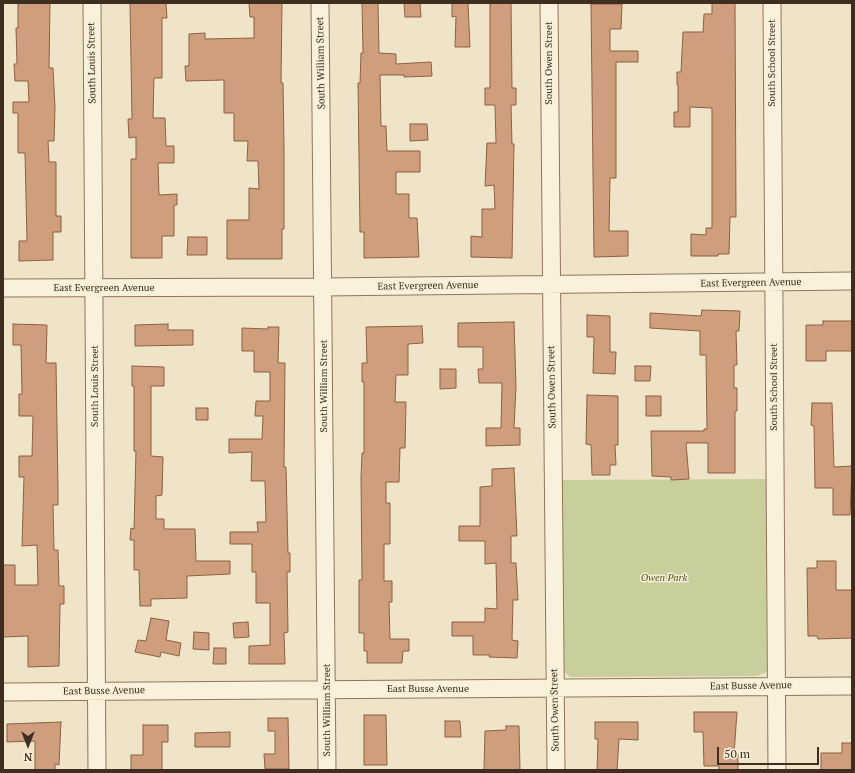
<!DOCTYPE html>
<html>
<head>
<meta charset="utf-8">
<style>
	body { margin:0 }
	#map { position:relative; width:855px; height:773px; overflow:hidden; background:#f0e4c8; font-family:"PT Serif",serif }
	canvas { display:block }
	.frame { position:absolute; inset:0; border:4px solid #3d2e20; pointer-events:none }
	.north { position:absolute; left:8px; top:725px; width:40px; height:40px; -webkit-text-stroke:3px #f7eed8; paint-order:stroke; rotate:180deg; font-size:11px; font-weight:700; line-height:16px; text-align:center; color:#3d2e20 }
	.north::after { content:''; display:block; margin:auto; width:14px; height:18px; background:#3d2e20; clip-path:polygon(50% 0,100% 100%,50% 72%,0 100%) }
	.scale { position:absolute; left:717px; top:747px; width:102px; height:18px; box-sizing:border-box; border:2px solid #3d2e20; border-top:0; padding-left:5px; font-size:12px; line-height:14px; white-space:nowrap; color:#3d2e20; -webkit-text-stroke:3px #f7eed8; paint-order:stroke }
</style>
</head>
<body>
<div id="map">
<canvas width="855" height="773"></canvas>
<div class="frame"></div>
<div class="north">N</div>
<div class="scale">50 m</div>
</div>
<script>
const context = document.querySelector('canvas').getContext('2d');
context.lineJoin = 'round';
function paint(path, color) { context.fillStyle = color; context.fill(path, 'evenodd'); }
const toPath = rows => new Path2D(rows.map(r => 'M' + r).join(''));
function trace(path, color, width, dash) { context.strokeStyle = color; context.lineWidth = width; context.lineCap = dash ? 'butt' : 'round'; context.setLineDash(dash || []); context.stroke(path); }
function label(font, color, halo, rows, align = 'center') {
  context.font = font + ' "PT Serif",serif'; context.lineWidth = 3; context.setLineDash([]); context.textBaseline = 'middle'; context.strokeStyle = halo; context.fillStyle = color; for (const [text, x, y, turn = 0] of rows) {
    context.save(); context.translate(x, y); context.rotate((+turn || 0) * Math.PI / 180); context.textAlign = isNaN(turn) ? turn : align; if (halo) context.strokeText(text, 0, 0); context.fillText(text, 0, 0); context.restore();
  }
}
paint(toPath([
	[766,479,767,672,756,676,570,677,563,671,561,480]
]), '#c9cf9b');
const building = toPath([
	[18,3,50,3,49,68,53,68,55,108,54,141,48,141,49,162,56,162,56,216,61,216,61,232,53,232,53,260,19,261,19,241,27,241,25,153,18,153,18,113,13,113,13,102,29,102,28,81,15,81,14,64,17,64,16,28,18,28,18,3],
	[130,3,166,3,167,18,162,18,162,78,154,78,153,118,165,118,166,146,174,146,174,163,158,163,159,195,177,194,177,205,174,205,174,236,162,236,162,258,131,258,131,159,136,159,136,137,129,138,128,119,132,119,130,3],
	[249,3,282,3,281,83,283,83,284,146,284,229,282,229,282,259,227,259,227,220,249,220,249,188,259,189,258,161,247,161,248,141,234,141,234,113,224,113,224,80,186,81,185,66,189,66,189,34,205,33,205,39,254,38,254,17,250,17,249,3],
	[362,3,378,3,379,53,396,54,396,64,431,62,432,76,404,77,404,75,380,75,381,126,386,126,387,151,420,151,420,172,396,172,396,194,409,194,409,218,417,218,419,257,364,258,364,232,360,232,358,83,360,83,361,53,363,53,362,3],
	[404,3,420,3,421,17,405,17,404,3],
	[452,3,468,3,470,47,455,47,456,16,452,17,452,3],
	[490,3,511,3,512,88,516,88,516,105,511,105,512,144,514,144,512,258,471,257,471,236,482,237,482,209,495,209,494,185,485,186,487,143,496,143,495,105,485,105,485,88,490,88,490,3],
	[712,3,735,3,736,217,730,217,729,254,718,254,718,256,691,256,691,234,706,235,706,228,712,228,712,108,690,107,690,127,674,127,674,112,678,112,678,85,677,85,677,72,681,72,683,32,703,32,704,14,712,14,712,3],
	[591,4,622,4,621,29,610,29,610,51,638,51,638,62,616,62,616,178,610,178,609,231,628,231,628,256,594,257,591,4],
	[410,124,427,124,428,140,410,141,410,124],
	[188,237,207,237,207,255,187,255,188,237],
	[702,310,740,311,739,331,736,331,737,365,734,365,734,388,737,388,737,411,735,411,735,473,708,473,708,443,686,443,689,479,671,480,671,477,652,476,651,431,704,431,704,429,707,429,706,355,700,355,700,331,650,328,650,313,701,316,702,310],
	[587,315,610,316,610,352,616,352,615,374,593,373,594,337,587,337,587,315],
	[823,321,852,321,852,351,826,351,826,361,806,361,806,325,823,325,823,321],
	[514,322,516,386,514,428,520,428,520,445,486,446,486,428,501,428,502,383,479,383,478,369,483,369,483,347,458,347,458,323,514,322],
	[13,324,47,325,46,363,56,363,58,488,58,505,53,505,54,550,58,550,59,586,64,586,64,604,60,604,59,666,28,667,28,636,3,637,3,565,15,565,15,585,38,585,37,545,22,546,24,477,19,477,19,456,32,456,33,416,19,416,19,394,22,394,21,345,13,345,13,324],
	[168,324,168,330,193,330,193,345,135,346,135,325,168,324],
	[422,326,423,343,408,344,408,375,396,375,395,402,406,402,405,448,400,448,399,482,386,482,386,503,390,503,390,544,384,544,384,581,392,581,392,602,389,602,390,639,409,639,409,651,403,651,402,663,367,663,367,651,364,651,364,633,359,633,359,580,362,580,361,478,362,453,364,453,364,382,362,382,362,363,367,363,366,327,422,326],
	[268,327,279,327,278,363,285,363,284,467,286,467,288,553,290,553,290,572,287,572,288,632,284,633,285,664,249,664,249,646,270,645,270,603,256,603,256,572,252,572,252,544,230,544,230,532,258,532,257,522,266,522,265,481,251,481,252,452,229,453,229,439,262,439,263,416,255,416,256,401,270,401,270,372,254,372,254,351,242,351,242,328,268,329,268,327],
	[132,366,164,367,164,386,151,386,151,456,163,457,162,495,156,496,156,519,164,519,164,529,195,529,196,561,230,561,230,574,187,576,187,598,151,599,151,606,140,606,139,570,134,570,134,540,130,540,131,528,134,529,136,451,134,451,134,386,132,386,132,366],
	[635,366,651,366,650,381,635,381,635,366],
	[440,369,456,369,456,388,440,389,440,369],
	[587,395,618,396,618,445,615,445,616,465,610,465,610,475,592,475,591,445,586,444,587,395],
	[646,396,661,396,661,416,646,416,646,396],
	[812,403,832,403,834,467,852,466,850,515,833,515,833,488,815,488,814,426,811,425,812,403],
	[196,408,208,408,208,420,196,420,196,408],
	[514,468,517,536,511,536,511,563,516,563,518,600,513,600,512,640,518,641,517,658,489,657,490,655,473,655,473,636,452,636,452,622,485,622,485,608,497,609,496,563,485,564,485,541,459,541,459,526,480,526,480,487,492,486,492,469,514,468],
	[817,561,836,561,836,590,852,590,852,638,818,639,817,636,808,636,807,568,817,568,817,561],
	[151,618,169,621,166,640,181,643,179,656,161,652,160,657,135,652,138,640,146,641,151,618],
	[248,622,249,637,234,638,233,623,248,622],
	[194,632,209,633,209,650,193,649,194,632],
	[214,648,226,648,226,664,213,664,214,648],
	[694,712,737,712,734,754,738,754,738,770,719,770,719,766,704,766,703,732,694,732,694,712],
	[364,715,386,715,387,765,364,765,364,715],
	[268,718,288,718,289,769,265,769,264,754,275,754,275,731,268,731,268,718],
	[445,721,460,721,461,737,445,737,445,721],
	[61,722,59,765,55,764,55,770,35,770,35,741,7,742,7,724,61,722],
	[595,722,638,722,638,740,619,739,617,770,597,770,598,739,595,739,595,722],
	[143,725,168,725,168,742,162,742,162,770,131,770,131,755,143,755,143,725],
	[506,726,519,726,520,770,484,770,485,731,506,730,506,726],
	[230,732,230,747,195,747,195,733,230,732],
	[842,743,852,743,852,770,821,770,821,753,842,753,842,743]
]);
paint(building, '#cf9f7d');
trace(building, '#8d5f41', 1);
const minor = toPath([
	[92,3,97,770],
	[320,3,327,770],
	[549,3,556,770],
	[772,3,777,770],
	[3,288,323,287,852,281],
	[3,692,852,686]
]);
trace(minor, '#8d765c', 19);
trace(minor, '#faf1dc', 17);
label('10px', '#3d2e20', '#f7eed8', [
	["South Louis Street",92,63,-91],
	["South William Street",321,63,-91],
	["South Owen Street",549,63,-90],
	["South School Street",772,63,-90],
	["East Evergreen Avenue",751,283,-1],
	["East Evergreen Avenue",428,286,-1],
	["East Evergreen Avenue",104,288],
	["South Louis Street",95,386,-90],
	["South William Street",324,386,-90],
	["South Owen Street",552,387,-91],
	["South School Street",774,387,-90],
	["East Busse Avenue",751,686,-1],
	["East Busse Avenue",428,689],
	["East Busse Avenue",104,691,-1],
	["South William Street",327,710,-90],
	["South Owen Street",555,710,-91]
]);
label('italic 10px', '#4d5a26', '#f7eed8', [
	["Owen Park",664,578]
]);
</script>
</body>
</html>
